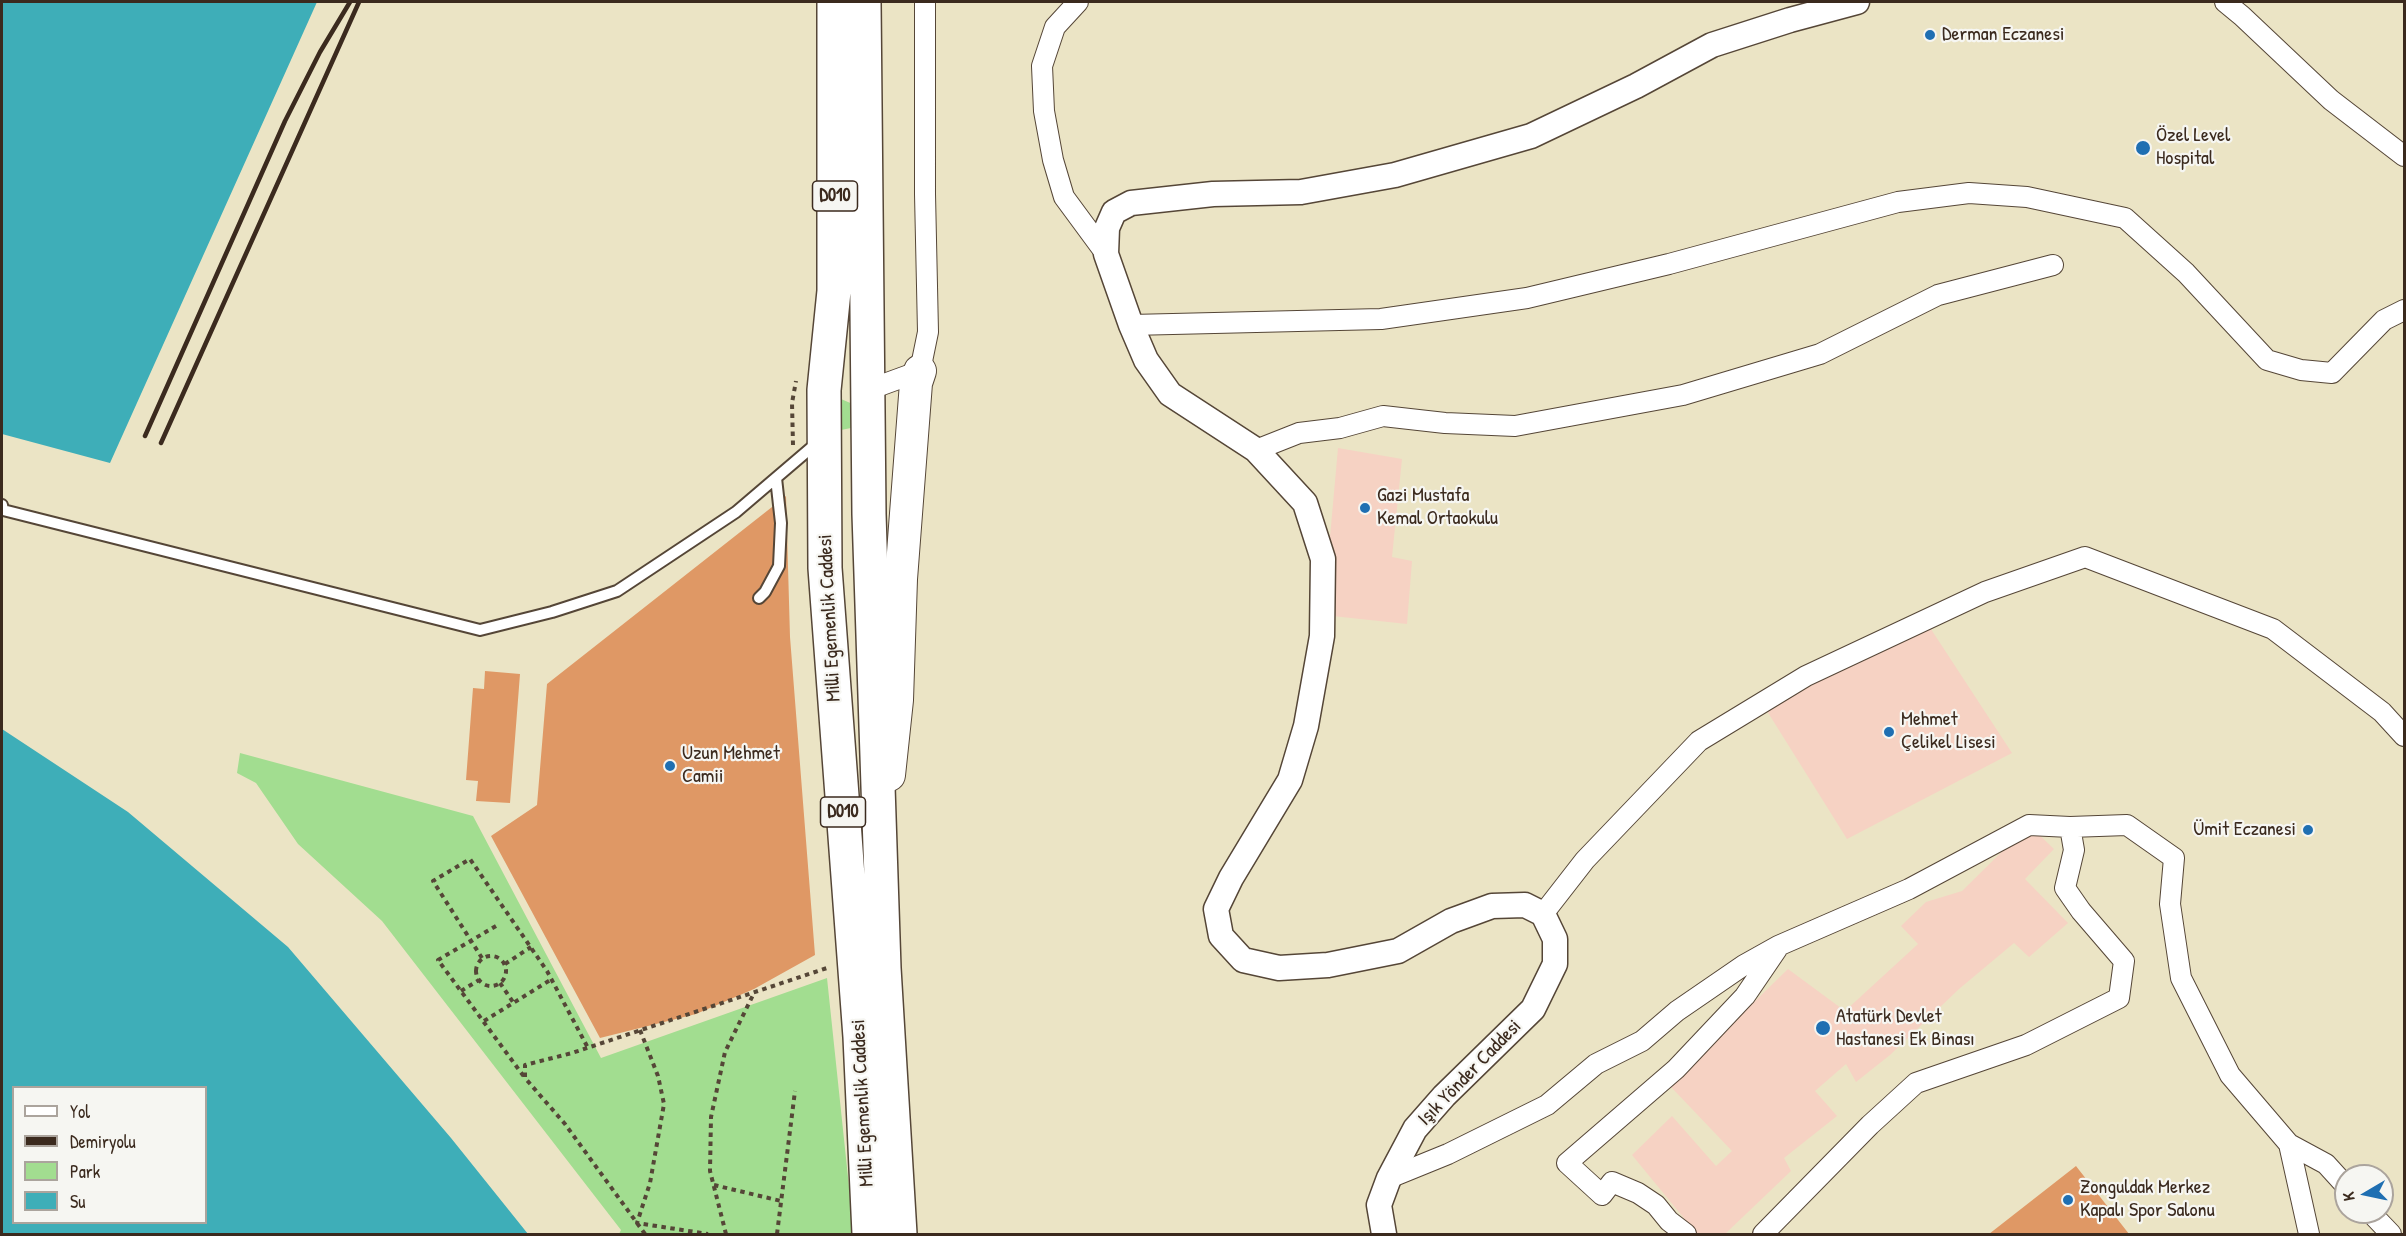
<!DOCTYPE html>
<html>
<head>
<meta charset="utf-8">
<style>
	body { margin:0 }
	#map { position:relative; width:2406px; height:1236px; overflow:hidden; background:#ebe4c5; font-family:"Patrick Hand",sans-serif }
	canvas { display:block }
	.frame { position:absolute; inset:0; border:3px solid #3b2a1e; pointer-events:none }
	.legend { position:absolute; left:12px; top:1086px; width:195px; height:138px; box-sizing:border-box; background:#f6f6f2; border:2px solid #aba49d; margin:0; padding:8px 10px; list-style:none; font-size:18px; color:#3b2a1e }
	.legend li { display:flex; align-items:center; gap:12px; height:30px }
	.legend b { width:30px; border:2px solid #aba49d }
	.north { position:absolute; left:2334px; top:1164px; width:60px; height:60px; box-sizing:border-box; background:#f6f6f2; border:2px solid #aba49d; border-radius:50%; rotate:261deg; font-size:16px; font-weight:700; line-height:24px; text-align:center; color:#3b2a1e }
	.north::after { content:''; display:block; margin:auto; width:21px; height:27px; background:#1f6fb2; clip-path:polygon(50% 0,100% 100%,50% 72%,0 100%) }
</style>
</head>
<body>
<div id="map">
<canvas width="2406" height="1236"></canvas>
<div class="frame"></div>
<ul class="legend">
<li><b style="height:8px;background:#fff"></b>Yol</li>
<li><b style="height:8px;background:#3b2a1e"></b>Demiryolu</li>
<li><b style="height:16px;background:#a2dd90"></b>Park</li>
<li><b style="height:16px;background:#3eaeb8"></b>Su</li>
</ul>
<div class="north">K</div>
</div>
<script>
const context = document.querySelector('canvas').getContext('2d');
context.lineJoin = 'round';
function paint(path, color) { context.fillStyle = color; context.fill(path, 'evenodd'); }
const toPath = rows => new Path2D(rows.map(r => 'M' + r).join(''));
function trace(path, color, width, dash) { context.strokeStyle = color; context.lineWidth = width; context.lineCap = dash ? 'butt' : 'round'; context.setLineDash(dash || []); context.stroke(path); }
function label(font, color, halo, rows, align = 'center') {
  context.font = font + ' "Patrick Hand",sans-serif'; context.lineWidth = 4.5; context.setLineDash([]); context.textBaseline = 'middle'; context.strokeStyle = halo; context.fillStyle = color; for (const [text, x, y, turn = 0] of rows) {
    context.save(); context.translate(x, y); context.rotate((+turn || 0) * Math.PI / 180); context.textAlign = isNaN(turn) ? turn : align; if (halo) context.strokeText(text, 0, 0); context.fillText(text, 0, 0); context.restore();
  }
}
paint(toPath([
	[1338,448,1402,459,1392,557,1412,561,1407,624,1323,615],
	[1925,620,2012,753,1847,839,1767,711],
	[2029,825,2054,849,2025,879,2068,923,2029,957,2014,943,1959,989,1890,1055,1856,1082,1846,1064,1815,1091,1837,1116,1784,1158,1791,1171,1725,1234,1697,1234,1632,1155,1672,1116,1716,1166,1732,1151,1671,1087,1709,1046,1788,969,1845,1011,1918,944,1901,926,1926,902,1962,891]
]), '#f6d2c3');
paint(toPath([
	[841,399,855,405,855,424,851,428,841,430,836,429,837,400],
	[240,753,473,816,601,1058,827,978,854,1234,619,1234,621,1230,382,921,298,844,256,783,237,773]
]), '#a2dd90');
paint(toPath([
	[2,2,317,2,110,463,2,434],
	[2,729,128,812,288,947,451,1138,528,1234,2,1234],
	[14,1088,206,1088,206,1222,14,1222]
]), '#3eaeb8');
paint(toPath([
	[786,496,790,637,815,955,754,989,696,1014,600,1038,491,836,537,805,547,684],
	[485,671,520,674,510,803,476,801,478,781,466,780,473,688,484,689],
	[2076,1166,2129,1234,1989,1234]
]), '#df9865');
const service = toPath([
	[2,505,3,510,480,630,552,612,617,591,736,512,818,442],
	[759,598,765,592,779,566,781,523,776,478]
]);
const minor = toPath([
	[1078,2,1055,27,1042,66,1044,111,1053,160,1064,197,1106,254],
	[2225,2,2242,16,2331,100,2404,156],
	[1131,325,1381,319,1527,298,1669,264,1898,202,1969,193,2027,197,2125,218,2186,273,2267,360,2301,370,2332,373,2384,320,2404,310],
	[868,390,920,371,928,332,925,194,925,2],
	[1256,450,1299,433,1340,428,1383,416,1445,423,1515,426,1683,395,1820,354,1938,295,2053,265],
	[1543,914,1585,860,1699,741,1806,676,1985,592,2085,557,2273,629,2382,712,2404,736],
	[2289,1144,2326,1164,2346,1186],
	[1389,1178,1448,1154,1547,1105,1596,1064,1642,1041,1677,1011,1744,965,1778,946,1909,889,2029,825,2070,827],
	[2370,1212,2391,1234],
	[1686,1234,1669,1221,1656,1205,1638,1193,1612,1182,1602,1195,1567,1163,1676,1069,1745,996,1777,949],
	[1763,1234,1870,1125,1916,1083,2026,1045,2119,998,2124,961,2081,911,2065,888,2074,850,2070,827,2127,825,2174,858,2170,904,2181,978,2230,1075,2289,1144,2309,1234]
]);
const tertiary = toPath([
	[1384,1234,1379,1205,1389,1178,1415,1129,1444,1096,1533,1009,1555,964,1555,939,1543,914,1525,905,1492,906,1451,921,1398,951,1328,965,1279,968,1243,960,1221,936,1216,909,1231,878,1290,780,1306,726,1322,636,1323,559,1305,503,1256,450,1170,394,1146,360,1131,325,1106,254,1107,228,1114,212,1131,203,1213,194,1301,192,1395,175,1531,136,1636,86,1712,45,1790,20,1857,2]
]);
const primary = toPath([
	[889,775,897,700,901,579,916,383,920,371]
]);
const trunk = toPath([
	[834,2,834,291,824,390,825,568,860,1037,869,1234],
	[864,2,869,514,884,968,900,1234]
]);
trace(service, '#554637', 14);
trace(minor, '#554637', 22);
trace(tertiary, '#554637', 27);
trace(primary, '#554637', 34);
trace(trunk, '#554637', 36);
trace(toPath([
	[793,445,792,403,796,381],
	[496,926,438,960,525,1078],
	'476 971a15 15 0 1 1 30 0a15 15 0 1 1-30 0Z',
	[482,958,433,881,470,859,547,971,588,1048],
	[505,964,531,947],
	[500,983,513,1002],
	[461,991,479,980],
	[484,1021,552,979],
	[640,1030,658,1076,664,1104,650,1183,637,1223,708,1234],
	[714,1185,781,1201],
	[645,1234,565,1124,525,1078,525,1065,572,1053,830,967],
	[726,1234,710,1171,711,1117,725,1052,754,993],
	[777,1234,795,1091]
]), '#554637', 4, [4.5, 4.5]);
trace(service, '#fff', 10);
trace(minor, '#fff', 20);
trace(tertiary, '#fff', 24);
trace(primary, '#fff', 32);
trace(trunk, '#fff', 33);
trace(toPath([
	[145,436,285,121,320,52,350,2],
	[161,443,359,2]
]), '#3b2a1e', 4.5);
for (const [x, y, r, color] of [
	[1930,35,6,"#1f6fb2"],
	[2143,148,8,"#1f6fb2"],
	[1365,508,6,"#1f6fb2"],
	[1889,732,6,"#1f6fb2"],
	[670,766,6,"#1f6fb2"],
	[2308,830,6,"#1f6fb2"],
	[1823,1028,8,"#1f6fb2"],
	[2068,1200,6,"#1f6fb2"]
]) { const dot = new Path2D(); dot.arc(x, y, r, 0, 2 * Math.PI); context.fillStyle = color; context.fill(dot); trace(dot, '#f6f6f2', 2); }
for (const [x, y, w] of [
	[835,196,45],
	[843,812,45]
]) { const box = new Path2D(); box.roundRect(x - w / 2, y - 15, w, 30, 4.5); context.fillStyle = '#f6f6f2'; context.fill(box); trace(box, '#3b2a1e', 1.5); }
label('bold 18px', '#3b2a1e', null, [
	["D010",835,196],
	["D010",843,812]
]);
label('20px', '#3b2a1e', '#f6f6f2', [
	["Derman Eczanesi",1942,35],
	["Özel Level",2156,136],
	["Hospital",2156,159],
	["Gazi Mustafa",1377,496],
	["Kemal Ortaokulu",1377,519],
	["Mehmet",1901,720],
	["Çelikel Lisesi",1901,743],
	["Uzun Mehmet",682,754],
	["Camii",682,777],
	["Ümit Eczanesi",2296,830,"right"],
	["Atatürk Devlet",1836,1017],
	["Hastanesi Ek Binası",1836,1040],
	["Zonguldak Merkez",2080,1188],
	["Kapalı Spor Salonu",2080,1211]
], 'left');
label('20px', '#3b2a1e', '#f6f6f2', [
	["Milli Egemenlik Caddesi",830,618,-93],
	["Işık Yönder Caddesi",1470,1073,-46],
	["Milli Egemenlik Caddesi",863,1103,-93]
]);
</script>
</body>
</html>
